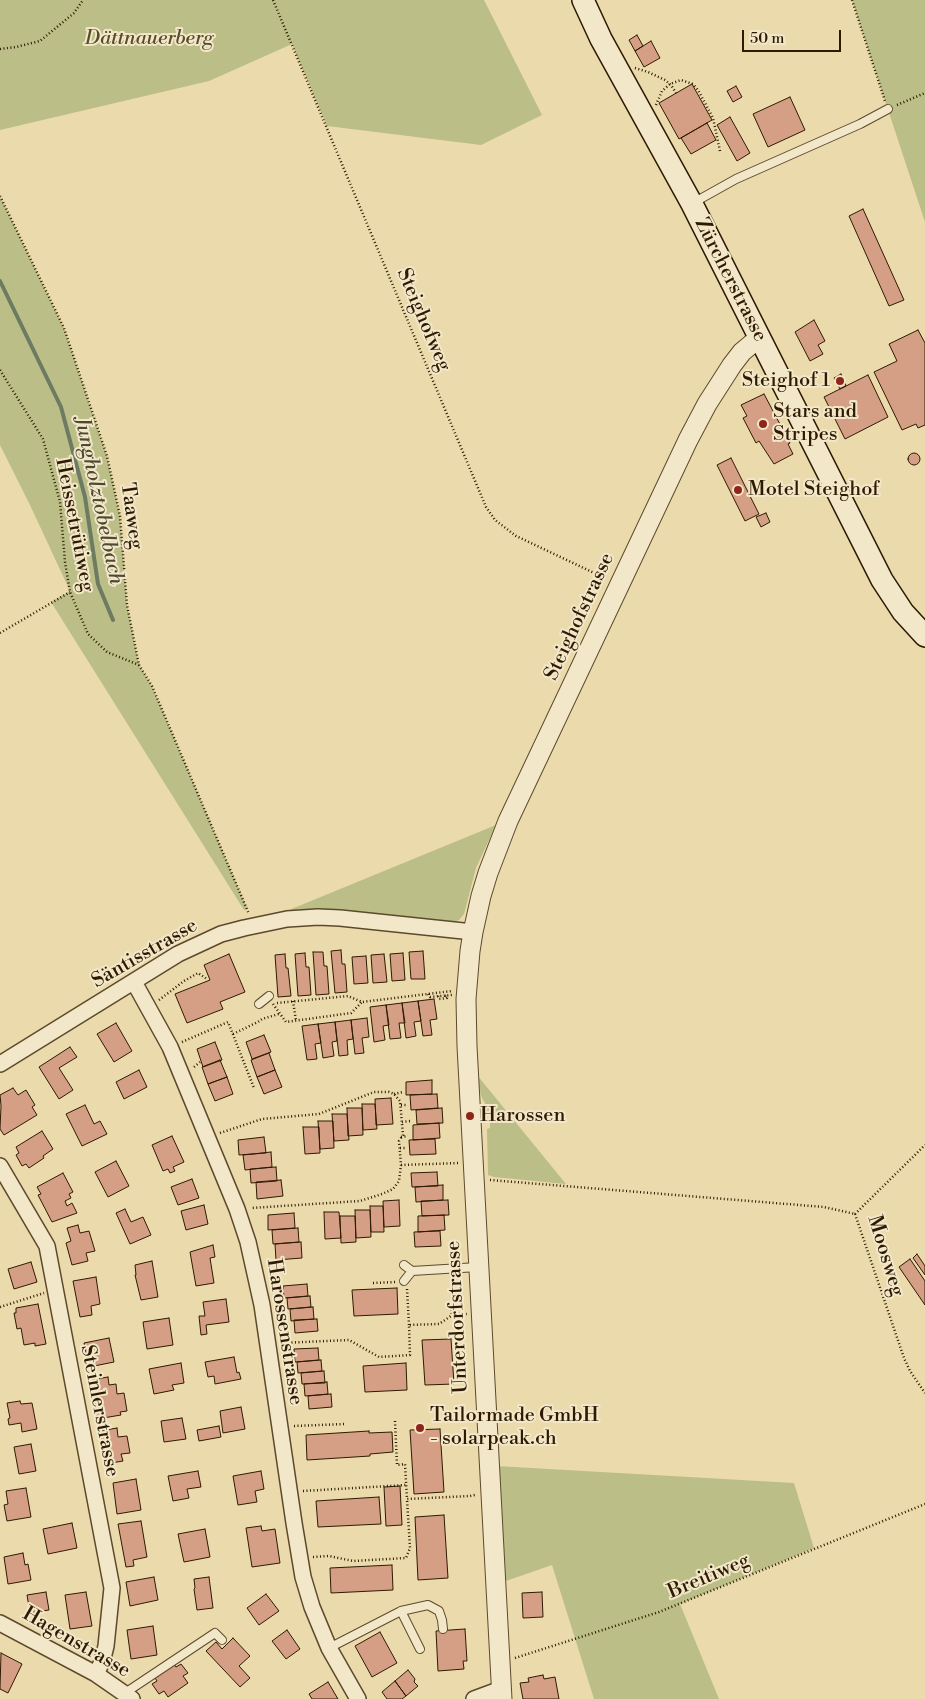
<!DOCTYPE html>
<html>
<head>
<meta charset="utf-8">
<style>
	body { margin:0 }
	#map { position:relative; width:925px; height:1699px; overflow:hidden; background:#ebdaac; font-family:"Libre Bodoni",serif }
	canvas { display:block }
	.scale { position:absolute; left:742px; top:30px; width:99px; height:22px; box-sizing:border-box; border:2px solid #2e1a01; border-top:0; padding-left:6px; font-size:15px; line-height:18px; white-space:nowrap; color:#2e1a01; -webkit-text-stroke:4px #f2e7c9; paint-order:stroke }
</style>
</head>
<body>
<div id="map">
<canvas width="925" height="1699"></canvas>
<div class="scale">50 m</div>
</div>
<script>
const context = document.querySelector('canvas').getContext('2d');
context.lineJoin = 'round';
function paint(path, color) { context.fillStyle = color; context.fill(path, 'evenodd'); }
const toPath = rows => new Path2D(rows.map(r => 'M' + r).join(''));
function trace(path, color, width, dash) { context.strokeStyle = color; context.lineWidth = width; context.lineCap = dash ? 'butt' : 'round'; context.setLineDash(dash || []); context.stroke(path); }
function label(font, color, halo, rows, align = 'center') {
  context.font = font + ' "Libre Bodoni",serif'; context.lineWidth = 4; context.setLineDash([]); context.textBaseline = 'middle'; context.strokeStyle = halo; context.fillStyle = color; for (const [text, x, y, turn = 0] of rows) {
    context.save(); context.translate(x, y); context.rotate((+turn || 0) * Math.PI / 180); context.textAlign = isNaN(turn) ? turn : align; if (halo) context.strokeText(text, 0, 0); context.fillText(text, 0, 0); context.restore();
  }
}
paint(toPath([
	[0,0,484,0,542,115,481,145,327,126,292,44,209,81,0,130],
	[852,0,925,0,925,222,864,37],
	[0,196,64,328,107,456,120,516,127,605,139,665,152,686,247,908,244,910,51,602,70,591,30,505,0,445],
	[496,825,476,868,464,914,459,920,454,922,338,910,289,910],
	[477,1075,566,1184,494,1177,488,1175,487,1129,490,1128,490,1114,486,1114,486,1105,481,1096],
	[496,1466,794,1483,814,1548,680,1604,719,1699,594,1699,552,1565,503,1582]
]), '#bbbe87');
trace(toPath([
	[0,281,61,407,85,497,98,584,113,620]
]), '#6e7b63', 4);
const building = toPath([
	[637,35,643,46,635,51,629,40,637,35],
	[651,41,660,58,644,67,635,51,651,41],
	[692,84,712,120,679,139,659,103,692,84],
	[736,86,742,97,733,102,727,91,736,86],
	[790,97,805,130,768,147,753,114,790,97],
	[730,117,750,153,737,161,717,125,730,117],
	[707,123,716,140,691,154,681,138,707,123],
	[863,209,904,300,889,306,849,216,863,209],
	[814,320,825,341,818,345,823,354,810,361,795,332,814,320],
	[918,330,925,343,925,425,918,428,916,424,902,430,874,372,897,361,889,344,918,330],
	[841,374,846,386,840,389,834,378,841,374],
	[868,375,888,417,845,439,824,397,868,375],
	[764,394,790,443,788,444,793,454,774,464,759,441,756,443,743,418,747,416,741,405,764,394],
	'908 459a6 6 0 1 1 12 0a6 6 0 1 1-12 0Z',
	[731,458,759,514,745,521,717,465,731,458],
	[766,513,770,522,761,527,756,517,766,513],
	[341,950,342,964,345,964,347,992,335,993,331,951,341,950],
	[423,951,425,979,411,979,409,952,423,951],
	[313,952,323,952,324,966,327,966,329,994,316,995,313,952],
	[305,953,306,967,309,967,311,995,298,996,295,954,305,953],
	[403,953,405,980,392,981,390,954,403,953],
	[229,954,245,992,220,1002,223,1009,187,1023,175,994,210,980,204,965,229,954],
	[285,954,286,968,288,968,291,996,278,997,275,955,285,954],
	[384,954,387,982,373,983,371,955,384,954],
	[366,956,368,983,354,984,352,957,366,956],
	[434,999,437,1019,430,1020,432,1035,423,1036,418,1001,434,999],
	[418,1001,421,1021,414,1022,416,1036,406,1038,402,1003,418,1001],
	[402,1003,405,1023,399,1023,401,1038,390,1039,386,1005,402,1003],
	[386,1005,389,1025,383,1026,385,1040,374,1042,370,1007,386,1005],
	[367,1018,369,1037,362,1038,364,1053,355,1054,351,1020,367,1018],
	[351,1020,353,1039,347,1040,348,1055,339,1056,335,1022,351,1020],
	[335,1022,337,1041,332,1042,334,1056,323,1058,318,1024,335,1022],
	[116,1023,132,1051,114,1062,97,1034,116,1023],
	[318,1024,321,1043,315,1044,317,1059,307,1060,302,1026,318,1024],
	[264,1035,271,1052,252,1059,246,1042,264,1035],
	[215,1042,222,1060,203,1067,197,1049,215,1042],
	[70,1047,77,1057,59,1068,73,1090,59,1099,39,1067,70,1047],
	[269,1053,275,1070,257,1077,251,1060,269,1053],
	[220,1060,227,1077,208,1084,202,1067,220,1060],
	[139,1070,147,1087,124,1099,116,1082,139,1070],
	[275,1070,282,1087,264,1094,257,1077,275,1070],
	[227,1077,233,1094,215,1101,208,1084,227,1077],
	[432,1080,432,1094,406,1095,406,1082,432,1080],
	[13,1088,18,1095,26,1090,35,1105,32,1107,37,1115,4,1135,0,1129,1,1106,0,1095,13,1088],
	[437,1094,438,1108,411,1110,410,1095,437,1094],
	[391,1098,393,1124,376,1125,375,1099,391,1098],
	[362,1104,375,1104,377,1129,363,1130,362,1104],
	[85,1105,94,1124,100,1121,107,1134,82,1146,66,1114,85,1105],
	[347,1108,362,1108,363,1135,348,1136,347,1108],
	[442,1108,443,1123,417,1124,416,1110,442,1108],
	[332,1114,347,1114,349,1140,334,1141,332,1114],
	[318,1121,333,1121,334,1148,320,1149,318,1121],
	[439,1123,440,1138,413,1140,413,1125,439,1123],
	[303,1127,319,1127,320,1153,305,1154,303,1127],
	[42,1131,53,1149,43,1156,44,1158,29,1168,26,1164,22,1166,16,1155,19,1153,16,1147,42,1131],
	[172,1136,184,1162,173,1167,175,1171,170,1173,168,1169,163,1171,152,1145,172,1136],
	[264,1137,266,1153,239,1155,238,1140,264,1137],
	[435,1139,436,1154,410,1155,409,1140,435,1139],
	[271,1152,272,1167,245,1170,243,1155,271,1152],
	[116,1161,129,1186,108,1197,95,1172,116,1161],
	[276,1167,277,1181,251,1183,250,1169,276,1167],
	[437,1172,438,1186,412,1187,411,1173,437,1172],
	[63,1173,73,1192,69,1194,71,1198,65,1201,67,1206,72,1203,77,1213,52,1222,38,1195,41,1194,37,1187,63,1173],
	[192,1179,199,1198,178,1205,171,1187,192,1179],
	[281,1180,283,1196,257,1199,256,1182,281,1180],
	[443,1185,443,1200,416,1202,415,1187,443,1185],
	[399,1200,400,1226,384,1227,383,1201,399,1200],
	[448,1200,449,1215,422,1216,421,1201,448,1200],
	[204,1205,208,1224,186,1230,181,1211,204,1205],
	[370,1206,383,1206,384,1232,371,1232,370,1206],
	[125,1209,131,1222,143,1217,151,1235,130,1244,116,1213,125,1209],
	[355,1210,370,1210,371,1237,356,1238,355,1210],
	[324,1212,339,1212,341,1238,325,1239,324,1212],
	[294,1213,295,1228,268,1230,268,1215,294,1213],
	[444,1215,445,1230,418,1232,418,1216,444,1215],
	[340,1216,355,1216,356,1242,341,1243,340,1216],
	[78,1225,80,1233,89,1231,95,1251,86,1253,88,1261,72,1265,66,1243,71,1241,67,1228,78,1225],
	[298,1228,299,1242,273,1244,272,1230,298,1228],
	[440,1231,441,1246,415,1247,414,1232,440,1231],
	[301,1242,302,1258,276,1260,275,1244,301,1242],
	[213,1245,215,1257,210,1258,214,1283,196,1286,190,1252,213,1245],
	[917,1254,925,1266,925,1275,913,1258,917,1254],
	[910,1259,925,1281,925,1305,899,1267,910,1259],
	[152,1261,158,1297,141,1300,135,1275,136,1275,135,1265,152,1261],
	[31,1262,37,1282,14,1289,8,1269,31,1262],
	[96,1277,100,1304,91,1306,92,1315,80,1317,73,1281,96,1277],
	[307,1284,308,1296,284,1298,283,1286,307,1284],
	[397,1288,398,1314,354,1316,352,1290,397,1288],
	[310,1296,311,1307,288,1309,287,1298,310,1296],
	[226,1299,229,1322,206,1325,207,1334,201,1335,199,1316,205,1316,203,1302,226,1299],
	[38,1304,46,1344,35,1346,35,1343,24,1345,21,1328,17,1329,14,1313,16,1313,16,1308,38,1304],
	[313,1307,314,1319,291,1321,290,1309,313,1307],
	[169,1318,173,1345,147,1349,143,1322,169,1318],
	[317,1319,318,1331,295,1333,294,1320,317,1319],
	[109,1338,114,1362,89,1367,84,1343,109,1338],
	[451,1339,454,1384,425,1385,422,1340,451,1339],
	[318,1348,319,1360,295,1362,294,1349,318,1348],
	[234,1357,237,1373,239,1372,241,1379,215,1384,214,1376,208,1377,205,1362,234,1357],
	[321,1360,322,1371,298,1373,297,1362,321,1360],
	[181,1363,184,1383,172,1385,174,1390,154,1394,149,1369,181,1363],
	[406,1363,407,1390,365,1392,363,1366,406,1363],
	[324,1371,325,1383,302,1384,301,1373,324,1371],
	[108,1377,109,1385,116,1384,117,1394,124,1393,127,1411,120,1412,121,1415,97,1419,91,1380,108,1377],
	[327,1382,328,1394,305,1396,304,1384,327,1382],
	[331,1394,332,1407,309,1409,308,1396,331,1394],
	[20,1401,21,1404,32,1403,37,1429,22,1432,21,1423,9,1425,8,1419,10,1418,7,1403,20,1401],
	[241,1407,245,1429,223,1433,220,1411,241,1407],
	[182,1418,186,1439,164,1442,161,1421,182,1418],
	[219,1426,221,1437,199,1441,197,1430,219,1426],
	[117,1428,118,1437,127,1436,130,1453,121,1454,123,1461,105,1464,100,1431,117,1428],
	[440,1429,444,1492,414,1494,410,1430,440,1429],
	[369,1431,369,1433,392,1432,393,1452,370,1454,370,1456,307,1460,306,1435,369,1431],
	[31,1444,36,1471,19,1474,14,1447,31,1444],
	[198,1471,201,1487,187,1489,189,1498,173,1501,168,1476,198,1471],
	[261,1471,264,1489,255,1491,257,1502,238,1505,233,1476,261,1471],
	[136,1479,141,1510,117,1514,113,1483,136,1479],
	[400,1486,402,1525,386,1526,384,1487,400,1486],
	[26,1488,31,1517,7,1521,4,1505,8,1504,6,1491,26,1488],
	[379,1497,381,1524,318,1527,316,1501,379,1497],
	[444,1515,448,1578,418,1580,415,1517,444,1515],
	[141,1521,147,1557,133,1560,134,1566,126,1567,118,1524,141,1521],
	[72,1523,77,1548,48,1554,43,1529,72,1523],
	[261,1526,262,1531,275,1529,280,1563,252,1567,246,1528,261,1526],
	[205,1529,210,1557,184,1562,178,1534,205,1529],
	[23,1553,25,1565,28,1564,31,1580,8,1584,4,1557,23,1553],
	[392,1565,393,1590,331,1593,330,1568,392,1565],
	[154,1577,158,1600,130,1606,126,1582,154,1577],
	[209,1577,213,1608,197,1610,194,1589,195,1588,194,1579,209,1577],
	[46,1592,49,1610,30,1613,27,1595,46,1592],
	[86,1592,92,1626,70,1629,65,1595,86,1592],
	[542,1592,543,1617,523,1618,522,1593,542,1592],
	[266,1594,279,1611,259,1625,247,1608,266,1594],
	[153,1626,157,1655,131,1659,127,1630,153,1626],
	[465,1629,467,1661,463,1661,464,1669,438,1671,436,1631,465,1629],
	[287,1630,300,1649,286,1659,272,1641,287,1630],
	[380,1632,397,1663,372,1677,355,1646,380,1632],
	[233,1638,250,1656,239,1666,250,1678,240,1687,206,1651,216,1642,222,1649,233,1638],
	[1,1653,22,1664,8,1693,0,1689,1,1653],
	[174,1664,176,1667,181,1664,188,1673,183,1676,188,1683,168,1697,164,1691,159,1694,152,1684,157,1681,155,1678,174,1664],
	[408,1670,415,1679,414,1682,418,1686,406,1696,395,1681,408,1670],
	[543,1675,544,1679,555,1677,559,1699,523,1699,520,1683,529,1682,528,1678,543,1675],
	[395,1681,406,1696,402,1699,387,1699,382,1692,395,1681],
	[328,1682,338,1699,312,1699,309,1694,328,1682]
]);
paint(building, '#d59f86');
trace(building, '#2e1a01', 1);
const service = toPath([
	[693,203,736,179,860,124,888,109],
	[259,1004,269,996],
	[404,1265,412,1271,478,1267],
	[404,1281,412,1271],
	[401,1611,428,1605,439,1611,442,1620,443,1629],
	[329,1648,401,1611,420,1649],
	[125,1693,215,1633,222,1640]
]);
const minor = toPath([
	[134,982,170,1047,237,1209,248,1242,262,1305,294,1523,303,1577,312,1607,329,1648,358,1699],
	[0,1064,178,954,221,934,244,928,287,919,318,917,340,918,473,932],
	[0,1166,47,1246,112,1588,106,1646,102,1662,96,1674],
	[0,1623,96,1674,132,1699],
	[474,1699,501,1689]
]);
const tertiary = toPath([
	[502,1699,467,1046,466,999,470,951,473,932,481,896,488,873,508,821,688,440,707,404,732,365,742,352,760,337]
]);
const secondary = toPath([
	[583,0,601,39,692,204,882,580,903,612,925,636]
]);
trace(service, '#5d4a2c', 10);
trace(minor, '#5d4a2c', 18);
trace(tertiary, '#5d4a2c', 21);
trace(secondary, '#2e1a01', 24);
trace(toPath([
	[273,0,486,507,495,520,516,536,607,579],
	[852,0,885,101],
	[0,49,16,47,40,41,74,13,83,0],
	[635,68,648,72,665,80,671,85,676,93],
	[656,105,662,91,670,84,681,80,693,84,698,90,713,118,720,151],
	[897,105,925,93],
	[0,196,64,328,107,456,120,516,127,605,139,665,152,686,249,914],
	[0,370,43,439,60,502,65,562,70,592,88,634,107,652,139,665],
	[0,633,70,592],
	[428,994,430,997,452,995],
	[438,996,439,999,447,998,447,996,445,996],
	[159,1000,184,981,198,973,207,979],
	[293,1001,296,1021],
	[277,1003,348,996,362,1002,452,991],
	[273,1004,286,1022,351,1013,362,1002],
	[233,1034,258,1022,262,1019,279,1014],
	[182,1042,228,1022,254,1088],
	[194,1067,200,1062],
	[394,1094,403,1092],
	[401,1105,407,1105],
	[402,1122,411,1121],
	[220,1133,262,1119,319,1114,374,1092,389,1092,394,1094,400,1101,403,1135,399,1141,401,1165,399,1181,393,1189,382,1194,360,1201,251,1208],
	[401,1137,408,1136],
	[400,1148,406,1148],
	[401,1165,459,1163],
	[490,1180,824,1207,855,1214],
	[855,1214,904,1358,910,1371,925,1393],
	[855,1214,925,1145],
	[373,1283,396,1282],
	[407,1289,409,1325],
	[451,1306,452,1315],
	[0,1307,44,1293],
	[281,1343,349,1340,379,1357,410,1355,409,1325,439,1324,454,1314,467,1314],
	[395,1421,397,1465,405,1464,407,1499,470,1496,475,1495],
	[294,1426,345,1424],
	[303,1491,406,1485],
	[313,1557,329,1556,353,1561,406,1558,410,1548,407,1499],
	[515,1658,659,1612,925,1504]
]), '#2e1a01', 2.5, [1, 2.5]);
trace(service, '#f2e7c9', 8);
trace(minor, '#f2e7c9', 15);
trace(tertiary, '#f2e7c9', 19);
trace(secondary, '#f2e7c9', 21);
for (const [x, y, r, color] of [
	[840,381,5,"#8f2418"],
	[763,424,5,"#8f2418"],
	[738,490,5,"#8f2418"],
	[470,1116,5,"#8f2418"],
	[420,1428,5,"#8f2418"]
]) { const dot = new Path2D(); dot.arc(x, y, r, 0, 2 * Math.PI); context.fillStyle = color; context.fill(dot); trace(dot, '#f2e7c9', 2); }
label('italic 20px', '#584b29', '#f2e7c9', [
	["Dättnauerberg",149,39]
]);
label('20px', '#2e1a01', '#f2e7c9', [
	["Zürcherstrasse",730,280,63],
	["Steighofweg",423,320,67],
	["Taaweg",131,516,82],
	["Heissetrütiweg",74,525,79],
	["Steighofstrasse",580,617,-65],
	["Säntisstrasse",145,954,-30],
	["Moosweg",885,1256,73],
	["Unterdorfstrasse",458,1317,-93],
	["Harossenstrasse",284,1332,81],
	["Steinlerstrasse",99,1411,79],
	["Breitiweg",709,1577,-23],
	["Hagenstrasse",76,1643,30]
]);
label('20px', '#2e1a01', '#f2e7c9', [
	["Steighof 1",830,381,"right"],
	["Stars and",773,412],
	["Stripes",773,435],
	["Motel Steighof",748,490],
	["Harossen",480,1116],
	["Tailormade GmbH",430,1416],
	["- solarpeak.ch",430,1439]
], 'left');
label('italic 21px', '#4e4a32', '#f2e7c9', [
	["Jungholztobelbach",98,501,78]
]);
</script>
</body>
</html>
